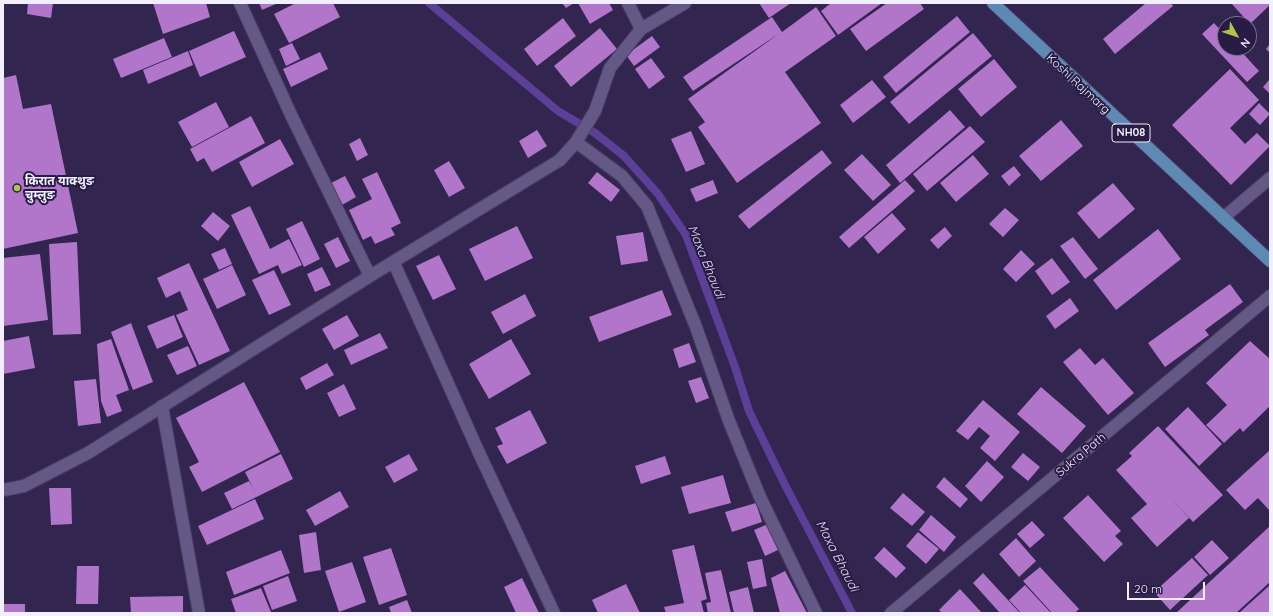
<!DOCTYPE html>
<html>
<head>
<meta charset="utf-8">
<style>
	body { margin:0 }
	#map { position:relative; width:1273px; height:616px; overflow:hidden; background:#32254f; font-family:Quicksand,sans-serif }
	canvas { display:block }
	.frame { position:absolute; inset:0; border:4px solid #f1eefe; pointer-events:none }
	.north { position:absolute; left:1217px; top:16px; width:40px; height:40px; box-sizing:border-box; background:#281b44; border:1px solid #786f8e; border-radius:50%; rotate:130deg; font-size:11px; font-weight:700; line-height:16px; text-align:center; color:#f1eefe }
	.north::after { content:''; display:block; margin:auto; width:14px; height:18px; background:#b4c24a; clip-path:polygon(50% 0,100% 100%,50% 72%,0 100%) }
	.scale { position:absolute; left:1127px; top:582px; width:78px; height:18px; box-sizing:border-box; border:2px solid #f1eefe; border-top:0; padding-left:5px; font-size:12px; line-height:14px; white-space:nowrap; color:#f1eefe; -webkit-text-stroke:3px #281b44; paint-order:stroke }
</style>
</head>
<body>
<div id="map">
<canvas width="1273" height="616"></canvas>
<div class="frame"></div>
<div class="north">N</div>
<div class="scale">20 m</div>
</div>
<script>
const context = document.querySelector('canvas').getContext('2d');
context.lineJoin = 'round';
const toPath = rows => new Path2D(rows.map(r => 'M' + r).join(''));
function trace(path, color, width, dash) { context.strokeStyle = color; context.lineWidth = width; context.lineCap = dash ? 'butt' : 'round'; context.setLineDash(dash || []); context.stroke(path); }
function paint(path, color) { context.fillStyle = color; context.fill(path, 'evenodd'); }
function label(font, color, halo, rows, align = 'center') {
  context.font = font + ' Quicksand,"Noto Sans Devanagari",sans-serif'; context.lineWidth = 4; context.setLineDash([]); context.textBaseline = 'middle'; context.strokeStyle = halo; context.fillStyle = color; for (const [text, x, y, turn = 0] of rows) {
    context.save(); context.translate(x, y); context.rotate((+turn || 0) * Math.PI / 180); context.textAlign = isNaN(turn) ? turn : align; if (halo) context.strokeText(text, 0, 0); context.fillText(text, 0, 0); context.restore();
  }
}
trace(toPath([
	[429,3,558,111,595,133,624,156,658,194,686,235,735,367,749,411,784,483,852,613]
]), '#5c3f96', 8);
paint(toPath([
	[28,3,53,3,51,18,27,14],
	[153,3,206,3,210,17,163,34],
	[259,3,278,3,262,10],
	[296,3,333,3,340,17,289,43,274,14],
	[562,3,574,3,566,8],
	[578,3,609,3,613,10,590,24],
	[759,3,791,3,769,18],
	[831,3,882,3,838,35,821,11],
	[887,3,920,3,924,9,866,51,850,29],
	[1146,3,1171,3,1173,6,1115,54,1103,39],
	[1231,3,1270,3,1270,5,1250,24],
	[816,7,836,36,785,72,821,123,737,183,698,127,705,122,688,99,780,33,693,91,683,77,772,17,782,32],
	[957,16,970,32,896,93,883,77],
	[563,18,576,36,537,66,524,49],
	[1214,23,1225,35,1225,48,1238,48,1259,71,1247,82,1202,34],
	[600,28,617,49,571,87,554,66],
	[234,31,246,57,200,77,189,51],
	[973,33,992,56,909,124,890,102],
	[652,36,660,47,634,66,626,55],
	[164,38,172,57,121,78,113,59],
	[292,43,300,59,286,66,279,49],
	[1270,44,1270,53,1266,49],
	[188,51,193,65,148,84,143,70],
	[320,52,328,69,291,87,283,69],
	[651,58,665,77,649,89,635,69],
	[994,59,1017,87,981,117,958,89],
	[1230,69,1259,100,1230,128,1245,144,1257,133,1270,146,1231,185,1172,125],
	[16,75,23,109,51,104,78,233,3,249,3,78],
	[1270,79,1270,94,1263,87],
	[872,80,886,97,853,123,840,105],
	[216,102,229,127,192,147,178,122],
	[1259,103,1270,114,1260,125,1249,114],
	[950,110,965,127,900,183,886,165],
	[251,116,265,143,212,172,204,158,197,162,190,149],
	[1061,120,1083,146,1041,181,1019,156],
	[970,126,985,142,927,191,913,174],
	[537,130,547,146,528,158,519,141],
	[691,131,705,164,686,172,671,139],
	[360,138,368,155,357,161,349,144],
	[280,139,294,164,252,187,239,162],
	[822,150,832,163,749,229,738,216],
	[862,154,891,185,873,201,844,170],
	[973,155,989,174,956,202,940,183],
	[449,161,465,188,449,197,434,170],
	[1014,166,1021,175,1009,186,1001,176],
	[377,172,401,223,391,228,395,235,375,244,371,236,363,240,349,210,372,199,362,179],
	[597,172,620,190,611,202,588,183],
	[345,176,356,197,342,205,331,183],
	[713,180,718,193,696,202,690,189],
	[905,180,915,191,849,248,839,237],
	[1113,183,1135,209,1099,239,1077,213],
	[250,206,270,249,289,239,302,265,282,274,278,265,259,274,231,215],
	[1005,208,1019,220,1003,237,989,224],
	[213,212,230,226,218,241,201,226],
	[892,213,906,229,878,254,864,237],
	[302,221,320,259,304,267,286,229],
	[517,226,533,258,485,281,469,249],
	[945,227,952,236,938,249,930,240],
	[1158,229,1181,259,1116,310,1093,280],
	[643,232,648,261,621,265,616,236],
	[338,237,350,261,336,268,324,244],
	[1073,237,1098,269,1085,279,1060,246],
	[77,242,81,334,53,335,49,244],
	[225,248,232,264,219,270,211,254],
	[1021,250,1035,264,1016,282,1003,269],
	[40,254,48,320,3,326,3,258],
	[439,255,456,289,433,300,416,266],
	[1052,258,1070,282,1052,295,1035,271],
	[189,263,230,351,199,365,176,315,188,310,180,291,166,298,157,278],
	[232,265,246,295,217,309,203,279],
	[322,267,331,285,315,292,307,274],
	[274,270,291,305,269,315,252,280],
	[1230,284,1243,302,1205,330,1209,335,1165,367,1148,343],
	[662,290,672,315,599,342,589,317],
	[525,294,536,316,503,334,491,312],
	[1070,298,1079,311,1055,329,1046,316],
	[174,315,183,337,157,349,147,326],
	[347,315,359,336,334,350,322,329],
	[131,323,153,382,133,390,111,332],
	[380,333,388,348,351,365,344,350],
	[29,336,35,368,3,374,3,341],
	[111,339,129,390,116,395,122,411,107,417,101,401,97,344],
	[511,339,531,374,489,399,469,364],
	[1250,341,1270,359,1270,406,1243,432,1240,428,1224,443,1206,425,1227,405,1206,383],
	[689,343,696,362,679,368,673,349],
	[188,346,197,366,177,375,167,355],
	[1080,348,1095,365,1103,358,1134,393,1108,415,1063,362],
	[327,363,334,375,306,390,300,378],
	[701,377,709,398,696,403,688,381],
	[96,379,101,423,78,426,74,381],
	[244,382,280,452,202,492,189,467,199,462,176,418],
	[344,384,356,409,339,417,327,393],
	[1041,387,1086,426,1062,453,1017,414],
	[983,400,1020,432,995,461,980,448,990,436,979,427,968,440,956,431],
	[1188,407,1222,444,1199,466,1165,429],
	[530,410,547,443,507,464,497,446,503,444,495,428],
	[1158,426,1223,495,1193,522,1170,497,1189,518,1157,547,1131,518,1147,504,1116,470,1132,456,1129,453],
	[1270,450,1270,511,1258,498,1245,510,1226,490],
	[1023,453,1040,467,1028,481,1011,467],
	[281,454,293,479,232,509,224,493,249,481,255,492,245,472],
	[409,454,418,470,394,483,385,467],
	[665,456,671,474,641,484,635,466],
	[987,461,1004,477,981,502,965,486],
	[723,475,731,503,689,514,681,487],
	[944,477,968,499,960,508,936,487],
	[49,488,71,488,72,524,51,525],
	[340,491,349,507,315,526,306,510],
	[903,493,925,512,912,526,890,508],
	[1088,495,1121,531,1115,536,1123,544,1104,562,1063,518],
	[255,499,264,519,207,545,198,526],
	[756,503,762,522,732,532,725,512],
	[931,515,956,537,944,552,919,530],
	[1032,521,1045,535,1030,548,1017,534],
	[768,524,778,550,765,556,754,530],
	[1270,526,1270,582,1236,613,1176,613],
	[316,532,321,570,304,573,299,535],
	[918,532,939,549,926,564,906,546],
	[1016,538,1036,561,1019,577,999,554],
	[1212,540,1229,558,1210,575,1194,557],
	[694,545,707,599,701,601,704,613,666,613,664,607,684,603,672,550],
	[884,547,906,568,896,578,874,558],
	[391,548,407,595,379,605,363,557],
	[281,550,290,573,234,595,226,572],
	[1192,558,1208,575,1170,610,1154,592],
	[762,559,767,586,753,589,747,562],
	[352,562,366,602,339,612,325,571],
	[77,566,99,566,98,604,76,604],
	[1040,567,1079,609,1075,613,1052,613,1023,581],
	[721,570,731,613,708,613,706,603,711,602,705,573],
	[785,571,807,613,780,613,771,578],
	[983,573,1020,613,1000,613,973,583],
	[288,576,297,601,272,610,263,586],
	[522,578,539,613,516,613,504,587],
	[626,584,640,613,598,613,592,600],
	[1025,585,1051,613,1021,613,1009,600],
	[1270,585,1270,613,1239,613],
	[748,587,754,613,734,613,729,592],
	[261,588,271,612,236,613,231,599],
	[960,589,982,613,942,613,939,610],
	[183,596,183,613,131,613,130,597],
	[407,600,412,613,391,613,389,607],
	[3,604,25,604,25,613,3,613]
]), '#b175ca');
const minor = toPath([
	[240,3,292,117,370,276],
	[641,29,685,3],
	[576,142,622,176,647,206,696,327,729,421,760,497,816,613],
	[1223,218,1270,178],
	[394,263,480,455,554,613],
	[162,406,199,613],
	[3,490,24,486,88,453,370,276,560,160,576,142,595,111,610,68,641,29,628,3],
	[891,613,1270,296]
]);
const major = toPath([
	[993,3,1270,261]
]);
trace(minor, '#493e60', 14);
trace(major, '#493e60', 14);
trace(minor, '#645886', 12);
trace(major, '#5f89b5', 12);
for (const [x, y, r, color] of [
	[17,188,4,"#b4c24a"]
]) { const dot = new Path2D(); dot.arc(x, y, r, 0, 2 * Math.PI); context.fillStyle = color; context.fill(dot); trace(dot, '#281b44', 1.5); }
for (const [x, y, w] of [
	[1131,133,38]
]) { const box = new Path2D(); box.roundRect(x - w / 2, y - 9, w, 18, 3); context.fillStyle = '#281b44'; context.fill(box); trace(box, '#f1eefe', 1); }
label('bold 11px', '#f1eefe', null, [
	["NH08",1131,133]
]);
label('12px', '#f1eefe', '#281b44', [
	["Koshi Rajmarg",1078,84,43],
	["Sukra Path",1081,455,-40]
]);
label('bold 12px', '#f1eefe', '#281b44', [
	["किरात याक्थुङ",25,181],
	["चुम्लुङ",25,195]
], 'left');
label('italic 13px', '#ded9f1', '#281b44', [
	["Maxa Bhaudi",706,262,68],
	["Maxa Bhaudi",837,556,63]
]);
</script>
</body>
</html>
